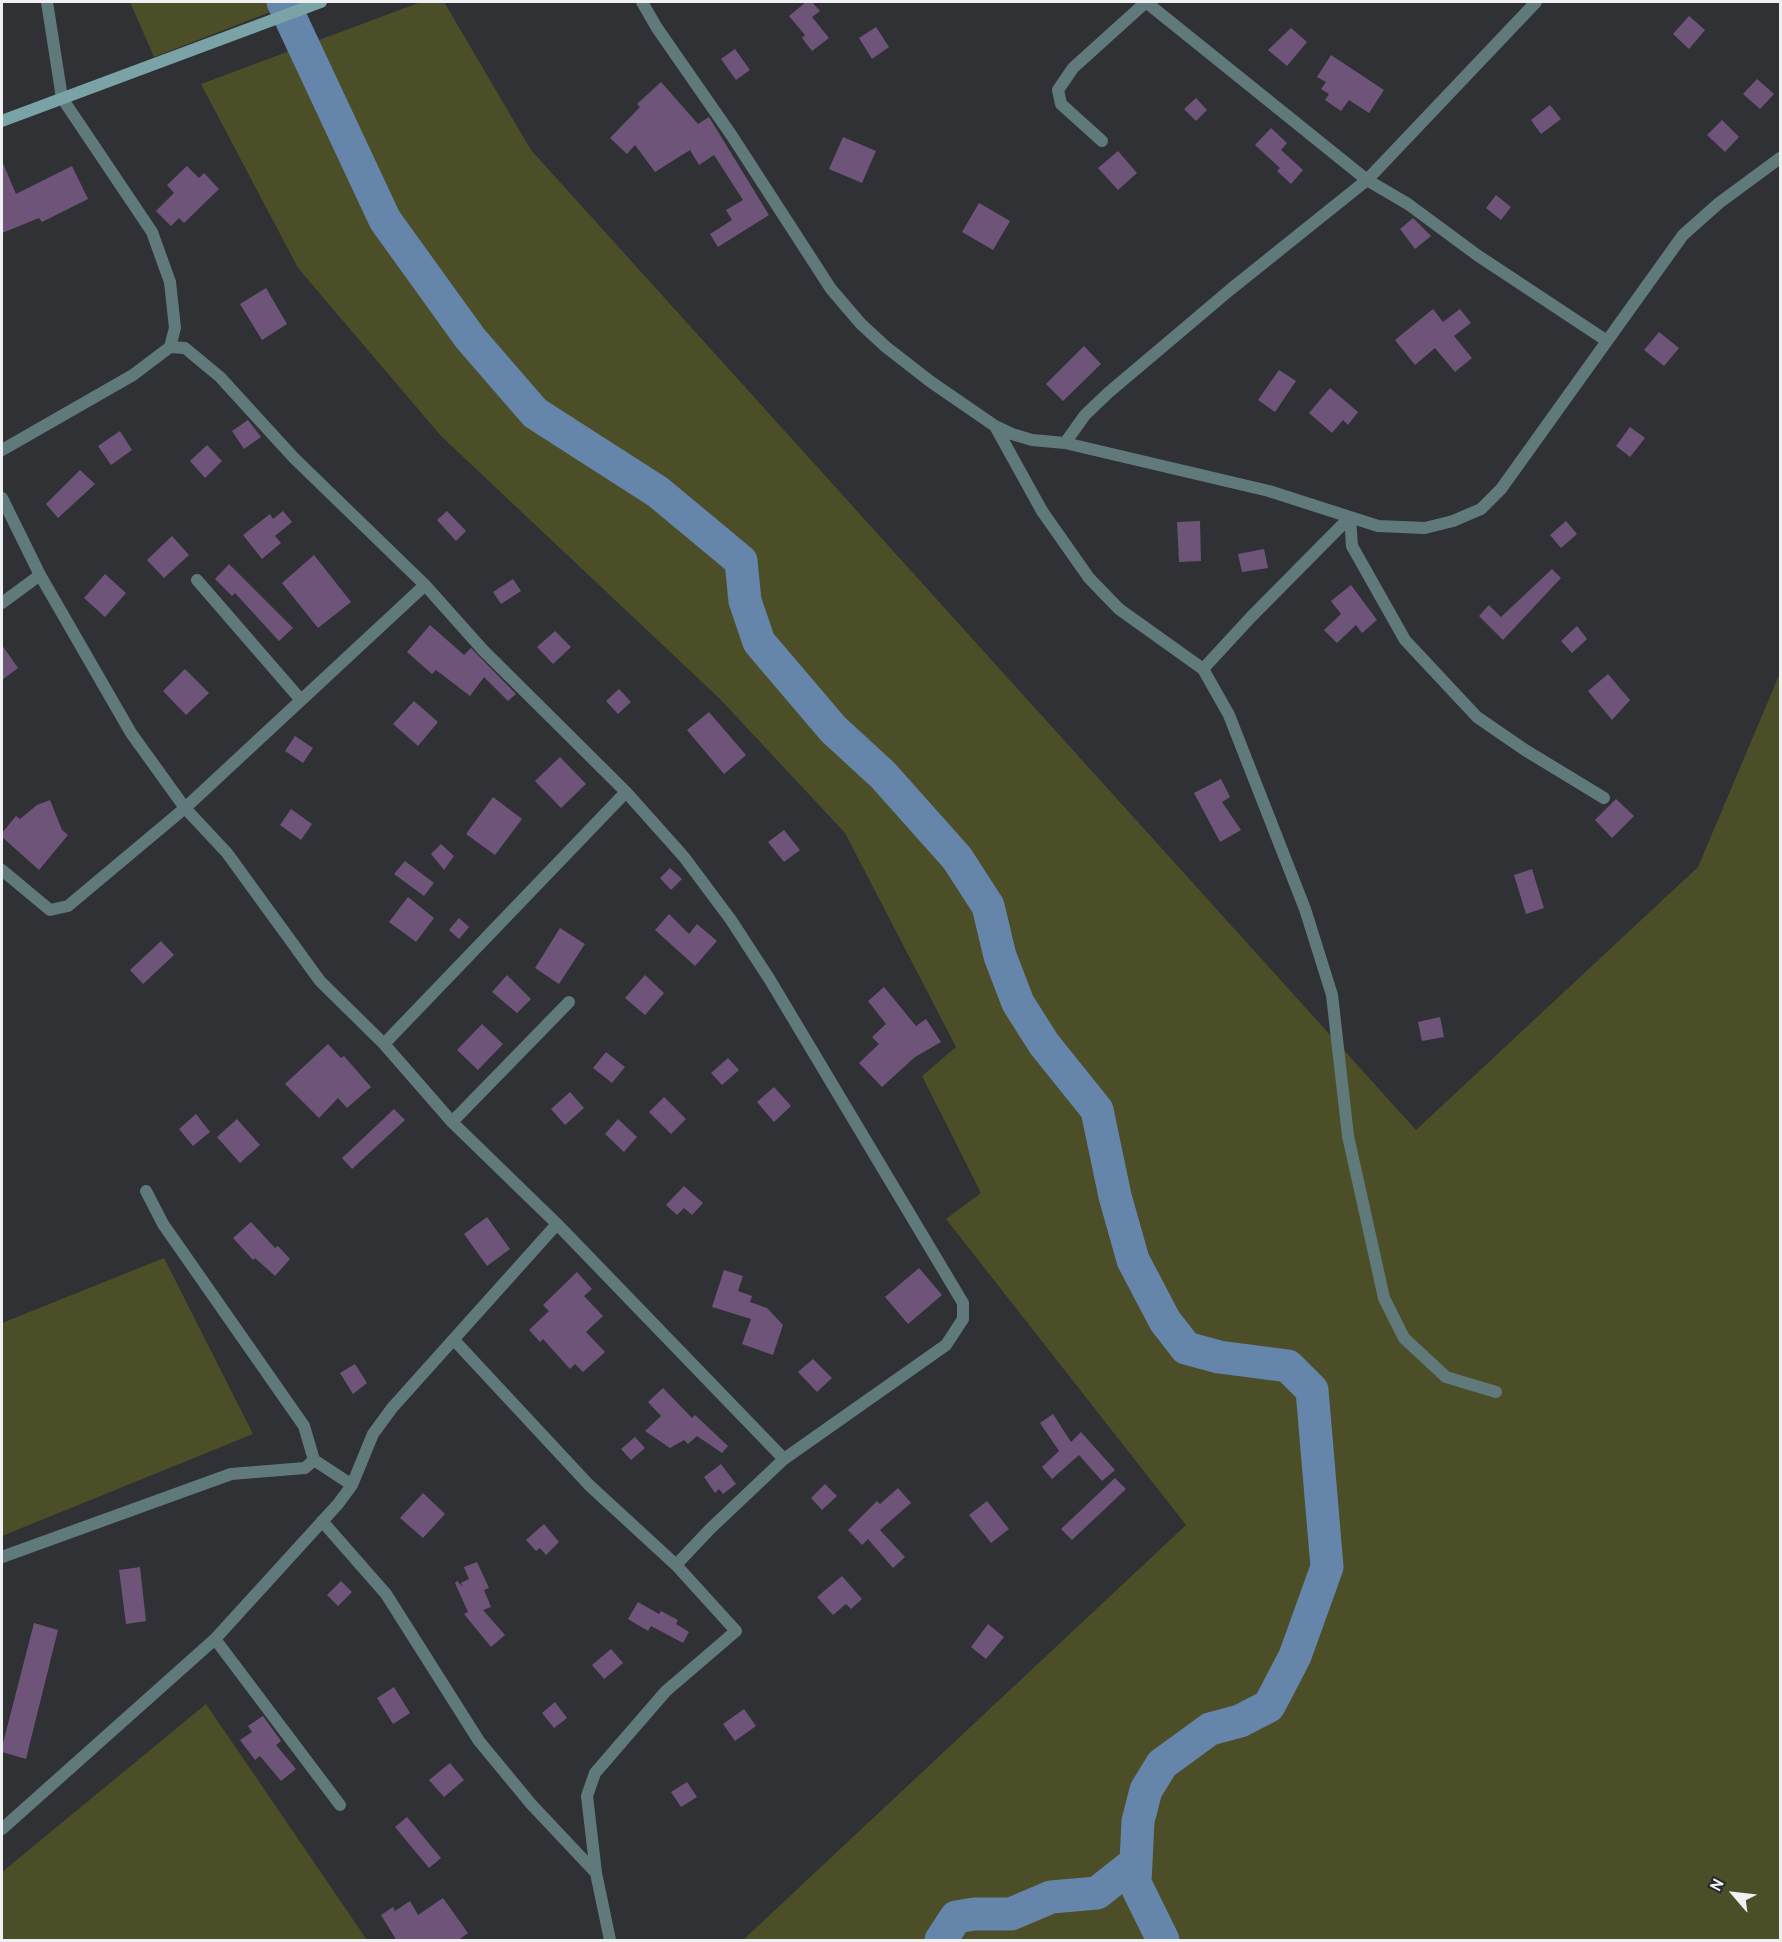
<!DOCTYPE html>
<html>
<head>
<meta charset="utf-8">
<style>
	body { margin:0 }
	#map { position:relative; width:1782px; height:1942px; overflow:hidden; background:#2f3134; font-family:Overpass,sans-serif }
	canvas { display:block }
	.frame { position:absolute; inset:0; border:3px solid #eef0f2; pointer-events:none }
	.north { position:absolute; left:1704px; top:1864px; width:60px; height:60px; -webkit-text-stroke:4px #25272a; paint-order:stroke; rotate:298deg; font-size:16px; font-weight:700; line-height:24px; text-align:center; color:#eef0f2 }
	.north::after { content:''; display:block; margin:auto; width:21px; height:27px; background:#eef0f2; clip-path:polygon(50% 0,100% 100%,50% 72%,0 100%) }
</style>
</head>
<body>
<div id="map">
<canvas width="1782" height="1942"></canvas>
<div class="frame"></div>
<div class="north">N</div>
</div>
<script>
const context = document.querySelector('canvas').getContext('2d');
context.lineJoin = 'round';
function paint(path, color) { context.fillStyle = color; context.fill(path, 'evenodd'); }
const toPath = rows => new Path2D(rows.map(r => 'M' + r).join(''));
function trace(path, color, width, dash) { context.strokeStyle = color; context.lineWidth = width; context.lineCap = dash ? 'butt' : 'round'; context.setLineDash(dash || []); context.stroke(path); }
paint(toPath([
	[130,2,266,2,273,11,154,57],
	[421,2,444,2,531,150,1416,1130,1698,867,1780,673,1780,1940,743,1940,1186,1525,946,1219,981,1193,922,1076,956,1047,845,833,720,699,441,436,298,268,201,84],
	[164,1258,253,1434,2,1536,2,1323],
	[206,1704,367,1940,2,1940,2,1872]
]), '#4c4e28');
trace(toPath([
	[283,2,385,220,470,338,535,413,658,492,741,561,745,601,759,642,833,729,883,775,957,858,988,906,1000,956,1018,1003,1044,1044,1097,1110,1115,1196,1133,1260,1165,1321,1186,1348,1219,1357,1288,1366,1312,1390,1327,1567,1295,1656,1269,1706,1240,1721,1210,1729,1162,1764,1146,1790,1138,1821,1135,1883,1163,1940],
	[941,1940,956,1917,974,1914,1011,1914,1051,1897,1097,1893,1135,1863]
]), '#6585aa', 33);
paint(toPath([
	[806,2,812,2,820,11,812,17,829,38,812,51,802,38,805,35,789,16],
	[1689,16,1705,30,1689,49,1673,34],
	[876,27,889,47,872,59,859,38],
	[1291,28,1307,42,1287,66,1268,50],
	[735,49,750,70,736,80,721,59],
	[1331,55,1384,90,1369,113,1349,100,1341,111,1325,100,1329,94,1321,89,1326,82,1317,77],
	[1757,79,1774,94,1760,109,1743,94],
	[661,82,698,124,709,117,769,215,718,247,710,234,732,220,726,210,743,200,714,155,699,165,690,150,655,172,635,145,627,154,610,138,640,107,637,104],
	[1196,98,1207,110,1196,121,1184,109],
	[1550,105,1561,119,1541,134,1531,120],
	[1722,120,1739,137,1725,152,1707,135],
	[1271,128,1287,143,1281,150,1303,170,1291,184,1277,171,1280,168,1255,145],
	[843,137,876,151,862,183,829,169],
	[1118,151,1137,173,1118,190,1098,168],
	[2,161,16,194,72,166,88,199,42,222,39,218,2,233],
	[187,166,199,178,204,173,219,189,184,223,179,218,171,226,156,211,174,193,167,185],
	[1496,195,1511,207,1501,220,1486,208],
	[979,203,1010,221,993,250,962,232],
	[1413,218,1431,236,1415,249,1400,229],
	[266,288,287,324,262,340,240,304],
	[1433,309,1443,322,1460,309,1471,323,1454,336,1472,358,1455,372,1435,348,1415,365,1395,340],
	[1659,332,1679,348,1664,366,1644,350],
	[1084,346,1101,364,1063,401,1046,384],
	[1279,370,1296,381,1275,412,1258,400],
	[1330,388,1358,412,1348,425,1343,420,1332,433,1309,413],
	[248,420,261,437,244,449,232,431],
	[1630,427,1645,438,1630,457,1616,446],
	[120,431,132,450,111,465,98,446],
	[207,445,222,461,205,478,190,461],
	[80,470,95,484,58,518,46,504],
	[283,511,292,522,275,536,281,543,262,559,243,535,270,514,273,519],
	[447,511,466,531,456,541,437,520],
	[1200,521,1201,561,1179,562,1177,522],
	[1566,521,1577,534,1561,548,1550,535],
	[172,536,189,555,164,578,147,560],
	[1264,549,1268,568,1242,572,1238,554],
	[314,555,351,602,318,628,282,583],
	[229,564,293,628,279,641,235,593,232,596,215,579],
	[1552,569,1561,578,1503,640,1479,616,1489,605,1501,617],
	[105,574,126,593,105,617,84,598],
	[513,579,521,591,501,604,493,592],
	[1351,585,1377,620,1362,633,1356,625,1337,643,1324,630,1341,614,1331,601],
	[430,625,464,655,471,648,516,694,508,701,484,677,470,696,436,670,432,674,407,652],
	[1577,626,1587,639,1572,653,1561,641],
	[555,631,571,647,553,664,537,647],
	[2,645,18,668,2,680],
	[185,669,209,693,186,715,163,691],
	[1608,674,1630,700,1612,720,1588,691],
	[619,689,631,702,618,714,606,701],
	[414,701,438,722,418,746,393,724],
	[709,712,746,755,724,774,687,730],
	[295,736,313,748,303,763,285,751],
	[560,757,586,784,561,808,535,781],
	[1221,779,1230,797,1222,802,1241,830,1220,842,1194,793],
	[493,797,522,819,495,855,466,834],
	[1616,799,1634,816,1612,838,1595,820],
	[50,800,62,830,68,835,39,870,2,837,2,833,16,816,20,819,37,805],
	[291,809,312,824,301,840,280,825],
	[784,830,800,850,784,862,768,842],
	[441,844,454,856,444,870,431,854],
	[405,861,434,883,424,896,394,874],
	[670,868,682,879,671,890,660,878],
	[1532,869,1544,908,1526,914,1514,875],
	[408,897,434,918,416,942,389,922],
	[669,914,689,934,697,924,717,941,695,966,655,930],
	[459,918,469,927,459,939,449,930],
	[560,928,585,944,559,984,535,968],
	[161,941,174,955,143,984,130,970],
	[507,975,531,999,517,1013,492,992],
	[645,975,664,993,645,1015,625,998],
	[884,987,916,1026,926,1019,941,1042,915,1057,882,1087,859,1063,879,1044,872,1037,886,1024,868,1001],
	[1440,1017,1444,1037,1422,1041,1418,1022],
	[482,1024,503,1044,478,1070,457,1050],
	[328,1044,341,1058,344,1056,371,1087,347,1108,338,1098,319,1118,285,1084],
	[606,1052,625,1067,612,1083,593,1068],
	[728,1058,739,1070,722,1085,711,1073],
	[774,1087,791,1106,774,1122,757,1102],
	[570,1092,584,1108,565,1125,551,1109],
	[664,1097,686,1119,671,1134,649,1112],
	[394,1109,405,1120,352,1169,342,1158],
	[196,1114,210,1132,193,1146,179,1129],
	[237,1119,260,1145,240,1163,217,1137],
	[618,1119,637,1137,624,1152,605,1134],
	[684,1186,703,1203,692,1215,684,1208,677,1215,666,1205],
	[487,1217,510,1249,487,1266,464,1234],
	[251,1222,275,1248,278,1246,290,1259,275,1276,255,1258,253,1260,233,1238],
	[919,1268,942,1295,908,1324,885,1297],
	[724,1270,743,1276,738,1291,752,1296,750,1302,767,1308,783,1325,773,1355,742,1344,751,1319,712,1307],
	[577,1272,592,1289,584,1296,603,1316,586,1332,605,1352,583,1372,575,1364,570,1369,543,1339,540,1342,529,1330,549,1311,543,1305],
	[813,1359,832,1378,817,1392,798,1372],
	[355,1364,367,1383,353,1394,340,1373],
	[663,1388,692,1418,695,1415,728,1446,722,1453,697,1436,688,1444,684,1440,670,1448,645,1431,661,1416,648,1402],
	[1053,1414,1071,1442,1081,1432,1115,1470,1102,1481,1079,1455,1052,1479,1042,1467,1059,1451,1040,1423],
	[635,1437,645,1448,631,1460,621,1449],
	[721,1464,736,1484,723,1494,719,1489,715,1493,704,1477],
	[1115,1478,1126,1489,1072,1540,1061,1529],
	[825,1484,837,1496,822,1510,811,1498],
	[898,1488,911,1503,880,1530,905,1557,893,1568,868,1539,862,1545,848,1530,877,1501,880,1504],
	[423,1493,445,1514,423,1538,400,1518],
	[987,1501,1009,1529,991,1543,969,1515],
	[544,1524,559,1542,546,1555,540,1548,536,1551,526,1540],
	[477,1562,489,1588,484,1590,491,1607,483,1610,505,1635,491,1647,464,1614,468,1612,455,1583,457,1581,463,1587,461,1583,469,1579,464,1567],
	[140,1567,146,1621,126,1624,119,1570],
	[842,1576,862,1599,851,1609,846,1604,833,1615,817,1597],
	[341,1581,352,1592,338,1606,327,1595],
	[638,1602,659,1614,661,1611,678,1620,676,1624,689,1632,683,1643,651,1626,648,1631,628,1619],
	[34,1623,58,1630,26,1759,2,1752,2,1747],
	[988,1624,1004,1637,986,1659,971,1647],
	[611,1649,623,1663,604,1679,592,1665],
	[394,1687,410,1713,393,1724,377,1698],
	[555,1702,567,1718,554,1728,542,1713],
	[744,1709,756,1726,735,1741,723,1724],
	[263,1716,281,1741,276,1745,296,1769,281,1781,260,1756,255,1760,240,1740,252,1732,248,1726],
	[450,1763,464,1780,444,1797,429,1780],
	[687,1782,697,1797,681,1807,671,1792],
	[407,1817,441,1858,429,1868,395,1827],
	[443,1898,468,1933,457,1941,397,1941,381,1915,393,1907,395,1911,410,1901,418,1915]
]), '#6f547a');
trace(toPath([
	[642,2,657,28,732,136,831,289,861,324,886,347,931,382,995,426,1012,434,1032,440,1065,443,1269,491,1378,526,1425,528,1453,521,1481,509,1501,489,1683,235,1719,203,1780,158],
	[1146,2,1367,180,1408,204,1477,255,1607,341],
	[1102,141,1061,104,1058,90,1073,68,1146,2],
	[170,347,185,348,220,377,294,458,425,585,483,650,626,792,684,857,731,920,770,980,963,1303,963,1319,946,1345,784,1459,710,1529,676,1565,736,1631,666,1691,595,1773,587,1796,596,1873,610,1940],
	[995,426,1042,511,1089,578,1119,609,1203,669,1229,715,1305,909,1332,995,1348,1136,1384,1298,1404,1338,1446,1377,1496,1392],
	[1065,443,1085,415,1108,393,1231,289,1367,180,1536,2],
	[2,450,133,375,170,347,175,328,170,282,152,232,62,98,47,2],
	[2,498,40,575,131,733,185,808,227,853,320,981,384,1044,452,1122,557,1224,784,1459],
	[197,580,301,700],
	[2,603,40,575],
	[1203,669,1251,617,1350,517,1352,546,1405,640,1477,717,1525,750,1604,798],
	[2,870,50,910,68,906,185,808,425,585],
	[384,1044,626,792],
	[452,1122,569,1002],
	[146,1191,163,1224,304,1426,314,1460],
	[454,1340,589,1485,676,1565],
	[322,1521,386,1594,479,1741,531,1804,596,1873],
	[2,1557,231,1474,305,1468,314,1460,352,1485],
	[215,1639,340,1805],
	[2,1829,215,1639,338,1504,352,1485,373,1434,392,1408,557,1224]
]), '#607a7c', 12);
trace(toPath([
	[2,121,321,2]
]), '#79a3a7', 12);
</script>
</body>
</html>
